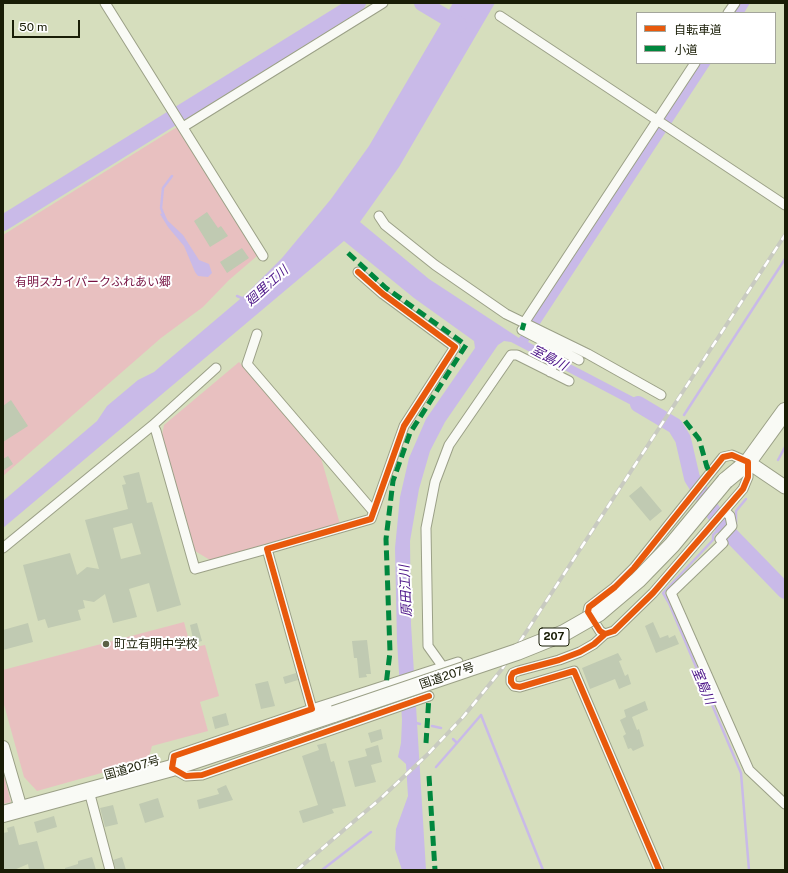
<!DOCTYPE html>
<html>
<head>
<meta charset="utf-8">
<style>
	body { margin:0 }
	#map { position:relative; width:788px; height:873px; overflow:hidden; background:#d6debd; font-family:"Public Sans","Noto Sans JP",sans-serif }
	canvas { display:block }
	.frame { position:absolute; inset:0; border:4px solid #191d06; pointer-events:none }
	.legend { position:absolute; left:636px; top:12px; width:140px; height:52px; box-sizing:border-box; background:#fff; border:1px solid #a3a59b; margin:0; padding:5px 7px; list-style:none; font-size:12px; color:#191d06 }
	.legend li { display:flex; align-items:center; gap:8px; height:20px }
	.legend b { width:20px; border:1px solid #a3a59b }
	.scale { position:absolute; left:12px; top:20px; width:68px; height:18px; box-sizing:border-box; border:2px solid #191d06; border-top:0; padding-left:5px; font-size:12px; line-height:14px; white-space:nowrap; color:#191d06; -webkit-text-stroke:3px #fff; paint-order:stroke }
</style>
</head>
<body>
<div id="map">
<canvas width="788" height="873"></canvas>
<div class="frame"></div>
<ul class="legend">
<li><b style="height:5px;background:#e8590c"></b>自転車道</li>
<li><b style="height:5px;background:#00873e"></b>小道</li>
</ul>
<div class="scale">50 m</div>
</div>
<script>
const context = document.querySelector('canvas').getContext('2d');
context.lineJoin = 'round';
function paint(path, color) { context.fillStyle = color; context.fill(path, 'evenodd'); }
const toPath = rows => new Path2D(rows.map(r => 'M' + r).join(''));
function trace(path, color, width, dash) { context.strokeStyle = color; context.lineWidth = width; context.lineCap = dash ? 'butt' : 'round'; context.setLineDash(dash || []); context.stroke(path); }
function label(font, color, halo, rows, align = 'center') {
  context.font = font + ' "Public Sans","Noto Sans JP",sans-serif'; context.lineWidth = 4; context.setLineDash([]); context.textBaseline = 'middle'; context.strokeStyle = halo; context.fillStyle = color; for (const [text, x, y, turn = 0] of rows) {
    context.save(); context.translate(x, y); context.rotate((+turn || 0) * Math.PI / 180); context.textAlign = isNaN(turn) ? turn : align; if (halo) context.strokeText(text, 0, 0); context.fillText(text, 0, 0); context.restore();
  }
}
paint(toPath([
	[177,127,257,256,229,280,203,307,161,338,3,476,3,235],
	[239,362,321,458,340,524,210,560,195,551,162,435,164,425],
	[184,622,191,648,205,645,219,696,200,702,208,731,152,746,148,760,37,791,24,777,3,701,3,670],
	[3,772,11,802,3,804]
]), '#e8c0c0');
paint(toPath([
	[453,3,495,3,399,167,360,222,429,279,519,338,700,63,711,63,528,342,660,411,656,418,511,342,504,341,498,345,445,422,430,451,419,489,410,541,411,624,426,870,402,870,395,849,396,829,408,796,406,764,398,757,401,743,402,720,397,641,395,548,400,497,409,458,426,419,475,348,474,341,414,298,344,241,3,528,3,501,97,421,107,406,138,380,154,372,246,294,282,258,331,199,369,146],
	[739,3,750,3,744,13,732,13],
	[164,213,168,221,183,235,199,260,209,264,212,273,208,277,198,276,195,272,184,246,168,227,160,214]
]), '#c9bae8');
trace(toPath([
	[164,216,161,208,163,188,172,176],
	[237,296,244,299],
	[684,415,785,259],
	[778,460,785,447],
	[736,525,736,511,746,499],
	[722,526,713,535,713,540,663,593,669,603,741,773,749,870],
	[413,722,420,724],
	[432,726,441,728],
	[453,739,457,743,481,715,543,870],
	[436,767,457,743],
	[322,870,371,832]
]), '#c9bae8', 2.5);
trace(toPath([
	[422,3,459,25],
	[3,223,358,3],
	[638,404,675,426,683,439,692,478,722,526,785,591]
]), '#c9bae8', 16);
paint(toPath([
	[207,212,218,228,221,226,228,236,210,247,194,221],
	[242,248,249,258,227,273,220,262],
	[11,400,28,426,3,442,3,406],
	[8,456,13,464,3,471,3,459],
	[139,472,147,503,152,502,181,605,157,612,149,583,129,589,137,617,113,623,105,594,94,602,83,600,85,608,78,610,81,620,48,628,45,619,38,621,23,565,70,553,77,575,87,567,99,569,85,520,128,509,122,485,126,484,123,476],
	[132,523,141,554,121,559,113,528],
	[641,486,662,511,650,521,629,496],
	[653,622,660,638,668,635,669,638,675,635,679,644,656,653,645,626],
	[28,623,33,642,3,650,3,630],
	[197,623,202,641,194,643,190,625],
	[367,640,371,674,366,674,367,677,359,678,357,658,354,658,352,641],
	[618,653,622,660,619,661,625,676,628,674,631,684,619,689,615,679,590,689,582,668],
	[296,673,298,680,285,684,283,677],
	[268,681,275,706,261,709,255,684],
	[645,701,648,710,632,717,637,730,639,729,644,746,633,751,631,748,628,749,623,736,626,734,620,720,626,717,624,710],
	[226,713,229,725,215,729,212,717],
	[381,729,383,739,371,743,368,733],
	[326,743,331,762,334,761,346,806,332,809,334,813,303,823,299,811,318,805,302,756,319,750,317,745],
	[378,745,382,762,371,765,376,782,355,787,348,761,367,756,365,749],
	[226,785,233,800,199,809,197,800,219,794,217,789],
	[158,798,164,817,145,823,139,804],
	[113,805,118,824,105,827,100,808],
	[54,816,57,827,37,833,34,822],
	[14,826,19,845,37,841,45,870,29,870,28,864,14,870,3,870,3,833,8,832,7,828],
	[92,857,96,870,65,870,65,868,78,864,78,861],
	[122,857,126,870,116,870,113,860]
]), '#c0cab2');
const minor = toPath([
	[105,3,263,256],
	[728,13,735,3],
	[500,16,785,205],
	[183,127,383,3],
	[379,216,385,225,435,265,506,314,588,354,661,395],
	[358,272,383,294,455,347,404,426,371,519,267,549,312,709,174,756,172,768,186,776,202,775,429,696],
	[524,323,695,63],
	[522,330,579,360],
	[257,334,247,364,373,511],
	[550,372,560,350],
	[153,425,156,431,195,569,267,549],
	[725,511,730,516,732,526,720,539,723,543,671,593,749,770,785,804],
	[3,548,153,425,216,368],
	[605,634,600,631,588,612,589,607,615,587,634,568,723,457,732,455,748,462,748,477,743,489,653,593,614,631,605,634,594,644,580,652,559,660,518,671,513,673,511,677,511,682,514,686,520,687,574,671,659,870],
	[443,667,428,646,426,528,435,482,449,445,511,355,517,355,569,381],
	[312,709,458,662],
	[89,791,110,870]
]);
const tertiary = toPath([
	[3,747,21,809]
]);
const secondary = toPath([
	[748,462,785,487]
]);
const trunk = toPath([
	[725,481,748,462,785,411],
	[3,814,172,768,334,714]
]);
trace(minor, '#9ba087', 11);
trace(tertiary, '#9ba087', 14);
trace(secondary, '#9ba087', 15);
trace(trunk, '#9ba087', 18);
trace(minor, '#f9faf5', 9);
trace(tertiary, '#f9faf5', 12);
trace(secondary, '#f9faf5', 13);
trace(trunk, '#f9faf5', 16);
const rail = toPath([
	[297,870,379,800,428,754,463,717,502,669,785,235]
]);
trace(rail, '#c8cac0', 4);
trace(rail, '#fff', 2.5, [8]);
const trunkBridge = toPath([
	[334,714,517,652,564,633,599,613,638,580,672,545,725,481]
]);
trace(trunkBridge, '#9ba087', 18, []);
trace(trunkBridge, '#f9faf5', 16);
trace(toPath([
	[348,253,386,288,466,345,410,433,393,481,386,539,390,652,386,685],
	[522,330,524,323],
	[685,421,699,439,707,467,711,473],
	[426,743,429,696],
	[429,776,435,870]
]), '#00873e', 5, [10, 5]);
trace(toPath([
	[358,272,383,294,455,347,404,426,371,519,267,549,312,709,174,756,172,768,186,776,202,775,429,696],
	[605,634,600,631,588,612,589,607,615,587,634,568,723,457,732,455,748,462,748,477,743,489,653,593,614,631,605,634,594,644,580,652,559,660,518,671,513,673,511,677,511,682,514,686,520,687,574,671,659,870]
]), '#e8590c', 6);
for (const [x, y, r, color] of [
	[106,644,4,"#5b6146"]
]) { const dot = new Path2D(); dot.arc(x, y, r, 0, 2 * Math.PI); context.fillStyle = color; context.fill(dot); trace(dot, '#fff', 1.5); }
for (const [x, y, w] of [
	[554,637,30]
]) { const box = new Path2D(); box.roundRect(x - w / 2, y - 9, w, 18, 3); context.fillStyle = '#fff'; context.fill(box); trace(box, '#191d06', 1); }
label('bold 11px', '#191d06', null, [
	["207",554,637]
]);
label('12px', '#761242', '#fff', [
	["有明スカイパークふれあい郷",93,282]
]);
label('12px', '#191d06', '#fff', [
	["町立有明中学校",114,644]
], 'left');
label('12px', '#191d06', '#fff', [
	["国道207号",447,676,-19],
	["国道207号",132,768,-16]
]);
label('italic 13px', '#491086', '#fff', [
	["廻里江川",267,286,-42],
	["室島川",549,358,28],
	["原田江川",406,591,-93],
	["室島川",703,686,67]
]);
</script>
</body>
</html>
